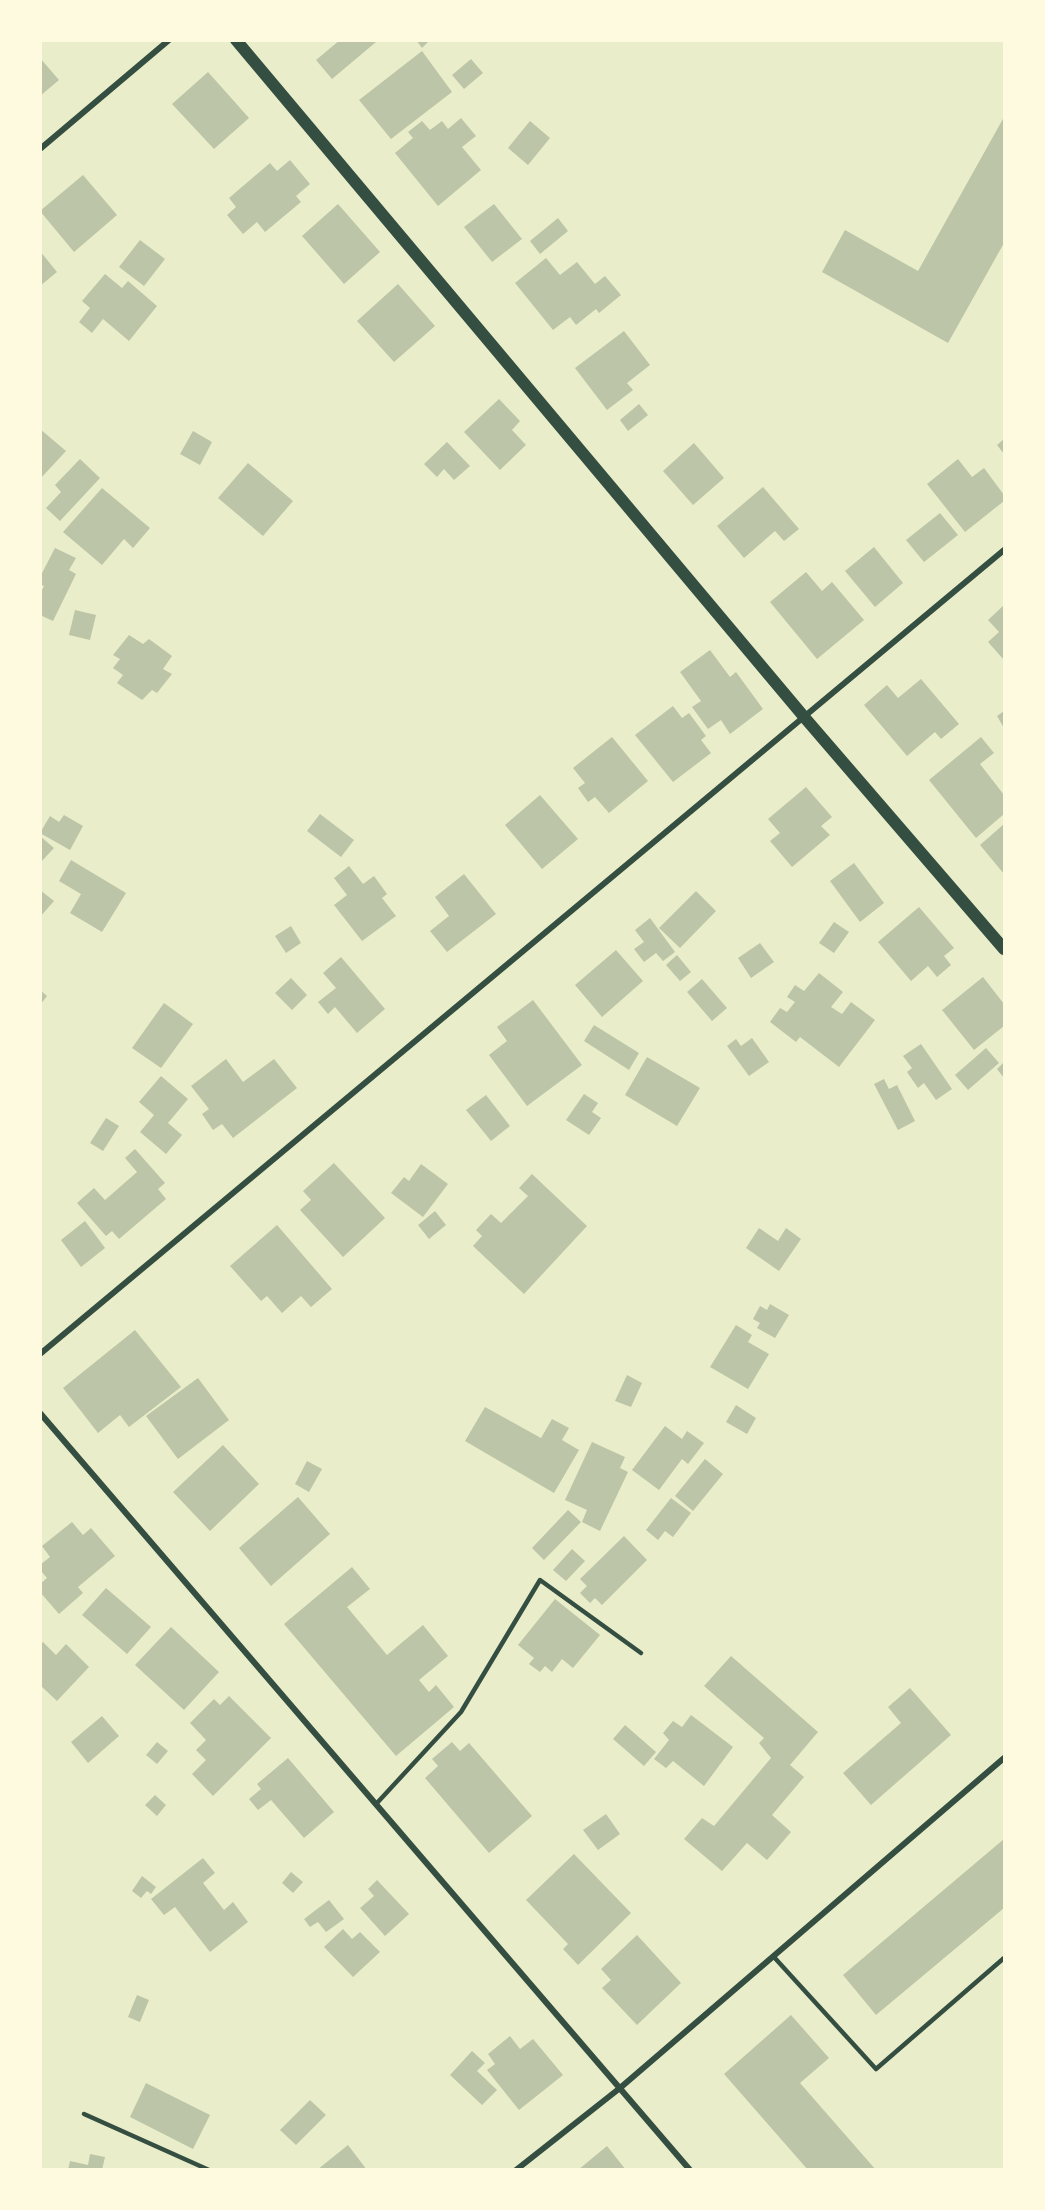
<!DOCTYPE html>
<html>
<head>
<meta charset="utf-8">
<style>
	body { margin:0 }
	#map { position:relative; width:1045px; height:2210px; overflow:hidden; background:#e9edc9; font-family:"Fira Sans Condensed",sans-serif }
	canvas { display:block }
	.frame { position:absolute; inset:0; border:42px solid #fefae0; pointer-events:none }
</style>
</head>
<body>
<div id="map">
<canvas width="1045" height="2210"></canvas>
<div class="frame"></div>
</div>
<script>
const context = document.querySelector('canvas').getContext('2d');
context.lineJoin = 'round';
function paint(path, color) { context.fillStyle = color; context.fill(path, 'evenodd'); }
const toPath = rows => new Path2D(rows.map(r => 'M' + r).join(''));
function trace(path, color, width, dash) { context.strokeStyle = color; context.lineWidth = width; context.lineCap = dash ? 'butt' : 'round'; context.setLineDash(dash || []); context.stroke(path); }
paint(toPath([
	[340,40,375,40,376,42,332,79,316,60],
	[416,40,430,40,422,48],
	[422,51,452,92,391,139,359,100],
	[40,58,59,80,40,96],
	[471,59,483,73,464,89,452,75],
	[208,72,249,118,214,149,172,104],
	[1004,117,1004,243,948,343,822,272,845,230,918,271],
	[461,118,476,136,462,147,481,170,438,206,395,153,413,138,408,132,422,121,430,130,442,121,448,129],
	[530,121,550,138,528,165,508,148],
	[290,160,310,184,296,196,301,202,265,232,257,222,243,234,227,215,236,207,229,198,270,163,277,171],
	[83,175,117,215,74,252,40,211],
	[338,204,380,252,344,284,302,236],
	[494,204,522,239,492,262,464,227],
	[558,218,568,231,540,254,530,241],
	[140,240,165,259,144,286,119,267],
	[40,251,57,272,40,286],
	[546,258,560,275,577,262,595,284,605,276,621,295,599,313,596,309,576,325,570,317,553,330,515,283],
	[105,274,122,288,128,281,157,306,129,341,103,319,92,333,79,322,90,308,82,301],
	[398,284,435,326,394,362,357,321],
	[624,331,650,365,627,383,633,390,607,410,575,368],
	[499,399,520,421,512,430,526,445,500,470,464,432],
	[639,404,648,415,628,431,620,420],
	[40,429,66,451,40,479],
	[193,431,212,442,200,465,180,454],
	[1004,439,1004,454,997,445],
	[447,442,470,466,454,480,444,469,437,477,424,464],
	[694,443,724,478,693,505,663,471],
	[80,459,100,478,60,521,46,508,61,492,55,485],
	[958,459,972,477,984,468,1004,495,1004,501,965,532,927,484],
	[248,463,293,501,263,536,218,498],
	[763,487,799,529,784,541,775,531,744,558,717,526],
	[102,488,150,528,133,548,124,539,102,565,63,532],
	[940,513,958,535,924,562,906,540],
	[874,547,903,583,875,607,845,571],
	[55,548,76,558,69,570,76,574,53,621,40,615,40,594,44,586,40,584,40,577],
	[806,572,822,591,832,582,864,620,817,659,770,602],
	[1004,605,1004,660,988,642,999,632,988,620],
	[75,610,96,615,90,640,69,635],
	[129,635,143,644,149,639,172,656,163,669,172,674,157,693,152,690,142,700,117,683,123,675,113,668,120,659,113,655],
	[710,650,730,677,736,672,763,709,730,734,721,720,708,729,692,707,701,701,680,672],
	[921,679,959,724,941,739,935,732,907,756,864,705,887,685,898,698],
	[673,706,682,718,689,713,706,736,701,740,711,753,673,782,635,735],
	[1004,711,1004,728,997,716],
	[612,737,648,781,609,813,595,797,588,802,578,788,585,783,573,768],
	[981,737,994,753,980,764,1004,795,1004,814,976,838,929,780],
	[806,787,832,817,821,826,830,835,792,867,770,841,780,833,768,819],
	[540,795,578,839,542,869,505,825],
	[320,814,354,840,341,857,307,831],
	[64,815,83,826,70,850,40,833,50,816,59,822],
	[1004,824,1004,874,980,845],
	[40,836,54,848,40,863],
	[71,860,126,893,102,932,70,913,81,894,59,881],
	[854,863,884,903,860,922,830,881],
	[349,866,363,884,374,876,387,894,382,898,396,916,362,941,334,905,347,895,334,878],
	[464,874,496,914,447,952,430,931,449,916,435,897],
	[40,890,54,901,40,917],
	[696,891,716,911,680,948,659,928],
	[919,907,954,948,944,956,951,965,937,977,928,966,911,981,878,942],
	[650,918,675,952,663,961,656,953,644,962,634,949,644,942,635,930],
	[834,922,849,932,834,953,819,943],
	[291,926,301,943,286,953,275,936],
	[760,943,774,962,751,978,738,958],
	[616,950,643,981,602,1017,575,985],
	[677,955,691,972,680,981,666,965],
	[341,957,385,1009,357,1033,335,1007,328,1014,318,1002,336,988,323,973],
	[819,973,843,992,831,1007,842,1014,851,1002,875,1020,839,1067,800,1037,796,1042,770,1022,780,1008,787,1012,795,1002,787,997,795,985,804,991],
	[983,977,1004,1004,1004,1026,974,1050,942,1010],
	[291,978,307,995,292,1010,275,993],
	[702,979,727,1008,712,1021,687,992],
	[40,990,47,996,40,1005],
	[533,1000,582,1065,527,1106,489,1055,507,1041,497,1027],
	[164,1003,193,1024,161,1068,132,1048],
	[594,1025,639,1053,629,1070,584,1041],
	[752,1038,769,1062,749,1076,727,1046,736,1039,741,1046],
	[921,1044,952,1089,936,1100,924,1083,918,1088,907,1072,912,1068,903,1056],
	[986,1048,999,1063,968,1090,955,1075],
	[647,1057,700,1088,677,1126,625,1095],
	[226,1059,243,1082,274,1059,297,1088,233,1138,222,1124,213,1130,202,1114,209,1109,191,1086],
	[1004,1062,1004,1078,997,1069],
	[161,1076,188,1099,168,1123,182,1135,166,1154,140,1132,154,1115,139,1102],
	[884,1079,889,1089,897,1085,915,1121,898,1130,874,1084],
	[584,1094,598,1103,592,1112,601,1118,589,1135,566,1120],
	[486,1095,510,1126,491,1141,466,1110],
	[106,1118,119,1126,103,1151,90,1143],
	[135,1149,165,1183,158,1189,166,1199,119,1239,112,1231,106,1236,77,1203,94,1188,105,1200,137,1172,125,1158],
	[334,1163,385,1218,343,1257,300,1210,311,1200,303,1191],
	[421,1164,448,1184,423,1217,391,1193,404,1177,409,1181],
	[532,1174,587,1226,524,1294,473,1246,482,1236,476,1230,491,1214,501,1223,528,1196,519,1188],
	[435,1211,446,1225,429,1239,418,1225],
	[85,1221,105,1248,81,1267,61,1240],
	[277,1225,332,1289,311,1307,301,1296,282,1313,267,1296,261,1301,230,1266],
	[759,1228,778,1241,786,1228,801,1239,779,1271,746,1248],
	[770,1304,789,1315,775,1338,757,1328,760,1323,753,1319,760,1306,767,1310],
	[736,1325,752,1335,748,1342,769,1354,748,1389,710,1367],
	[135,1330,181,1387,129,1427,120,1415,98,1433,63,1388],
	[627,1375,642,1383,631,1407,615,1401],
	[198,1378,229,1420,178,1459,146,1416],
	[736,1405,756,1418,747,1434,726,1422],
	[485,1407,541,1438,552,1419,569,1428,562,1440,579,1450,554,1493,465,1441],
	[665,1426,682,1439,687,1431,704,1443,688,1464,682,1459,659,1490,632,1470],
	[592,1442,625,1457,620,1468,628,1472,600,1531,582,1522,587,1510,565,1500],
	[223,1445,259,1484,210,1531,173,1492],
	[705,1459,723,1474,693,1511,675,1496],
	[307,1461,322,1469,309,1492,295,1484],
	[298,1497,330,1534,271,1586,239,1548],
	[671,1498,691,1513,673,1537,665,1531,658,1540,646,1530],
	[568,1510,581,1522,544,1560,532,1548],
	[72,1522,83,1535,91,1528,115,1556,78,1587,83,1593,59,1614,40,1592,40,1584,47,1578,40,1570,40,1565,50,1557,42,1546],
	[624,1536,647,1560,602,1605,595,1598,590,1603,580,1593,587,1586,580,1579],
	[572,1549,585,1561,566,1581,553,1570],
	[352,1567,370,1589,347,1607,387,1655,423,1625,448,1656,419,1680,429,1692,436,1685,454,1707,396,1756,284,1624],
	[106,1588,151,1627,127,1654,82,1615],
	[555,1599,600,1635,573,1668,562,1659,552,1672,545,1666,540,1672,529,1664,534,1658,518,1645],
	[171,1627,219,1672,184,1710,135,1665],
	[43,1642,56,1655,66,1644,89,1667,57,1701,40,1685,40,1645],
	[731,1656,818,1732,790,1765,804,1777,772,1815,791,1832,767,1860,747,1843,722,1871,684,1839,702,1818,714,1826,771,1758,759,1743,764,1738,704,1686],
	[910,1688,951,1735,871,1805,843,1773,901,1723,888,1707],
	[229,1696,271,1738,213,1796,192,1774,206,1760,196,1750,206,1740,190,1723,214,1699,220,1705],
	[691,1715,733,1747,704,1786,673,1761,666,1768,654,1759,669,1740,663,1733,673,1721,682,1727],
	[102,1716,119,1736,88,1763,71,1742],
	[625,1725,656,1752,644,1766,613,1739],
	[157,1742,168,1751,157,1764,146,1755],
	[452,1742,460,1751,469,1743,532,1816,489,1853,425,1778,438,1766,432,1759],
	[288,1758,334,1812,304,1838,271,1800,258,1810,249,1799,261,1789,257,1784],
	[155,1795,166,1805,157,1816,145,1805],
	[606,1814,620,1834,598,1850,583,1830],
	[1004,1839,1004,1908,876,2015,843,1975],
	[574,1854,631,1913,578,1965,563,1949,568,1944,526,1900],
	[203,1858,215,1873,203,1883,224,1910,233,1902,248,1922,210,1952,175,1907,164,1915,151,1899],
	[291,1872,303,1882,293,1893,282,1883],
	[142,1876,156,1887,151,1894,147,1891,141,1898,132,1891],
	[377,1880,409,1914,385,1936,360,1908,374,1896,368,1889],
	[329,1900,344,1919,326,1932,318,1922,310,1927,304,1919],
	[343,1929,352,1939,360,1932,380,1952,353,1977,324,1947],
	[637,1935,681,1983,637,2025,602,1988,611,1980,601,1969],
	[137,1995,149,2000,140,2022,128,2017],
	[791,2015,829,2058,800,2083,876,2170,808,2170,724,2074],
	[510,2036,520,2049,533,2039,563,2075,519,2110,487,2070,495,2064,488,2054],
	[472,2051,485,2063,477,2071,497,2090,482,2105,450,2075],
	[146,2083,210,2115,193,2149,130,2117],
	[310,2100,326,2115,296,2145,280,2130],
	[348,2145,367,2170,317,2170],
	[607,2146,626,2170,578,2170],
	[90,2154,105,2157,102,2170,68,2170,70,2161,88,2165]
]), '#bcc5a7');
trace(toPath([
	[377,1803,461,1712,540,1580,641,1653],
	[773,1956,876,2069,1004,1958],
	[84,2114,209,2170]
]), '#344e41', 4.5);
trace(toPath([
	[40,149,169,40],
	[40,1354,1004,550],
	[40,1413,690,2170],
	[516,2170,620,2088,1004,1758]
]), '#344e41', 6);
trace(toPath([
	[236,40,805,718,1004,949]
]), '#344e41', 12);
</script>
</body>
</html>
